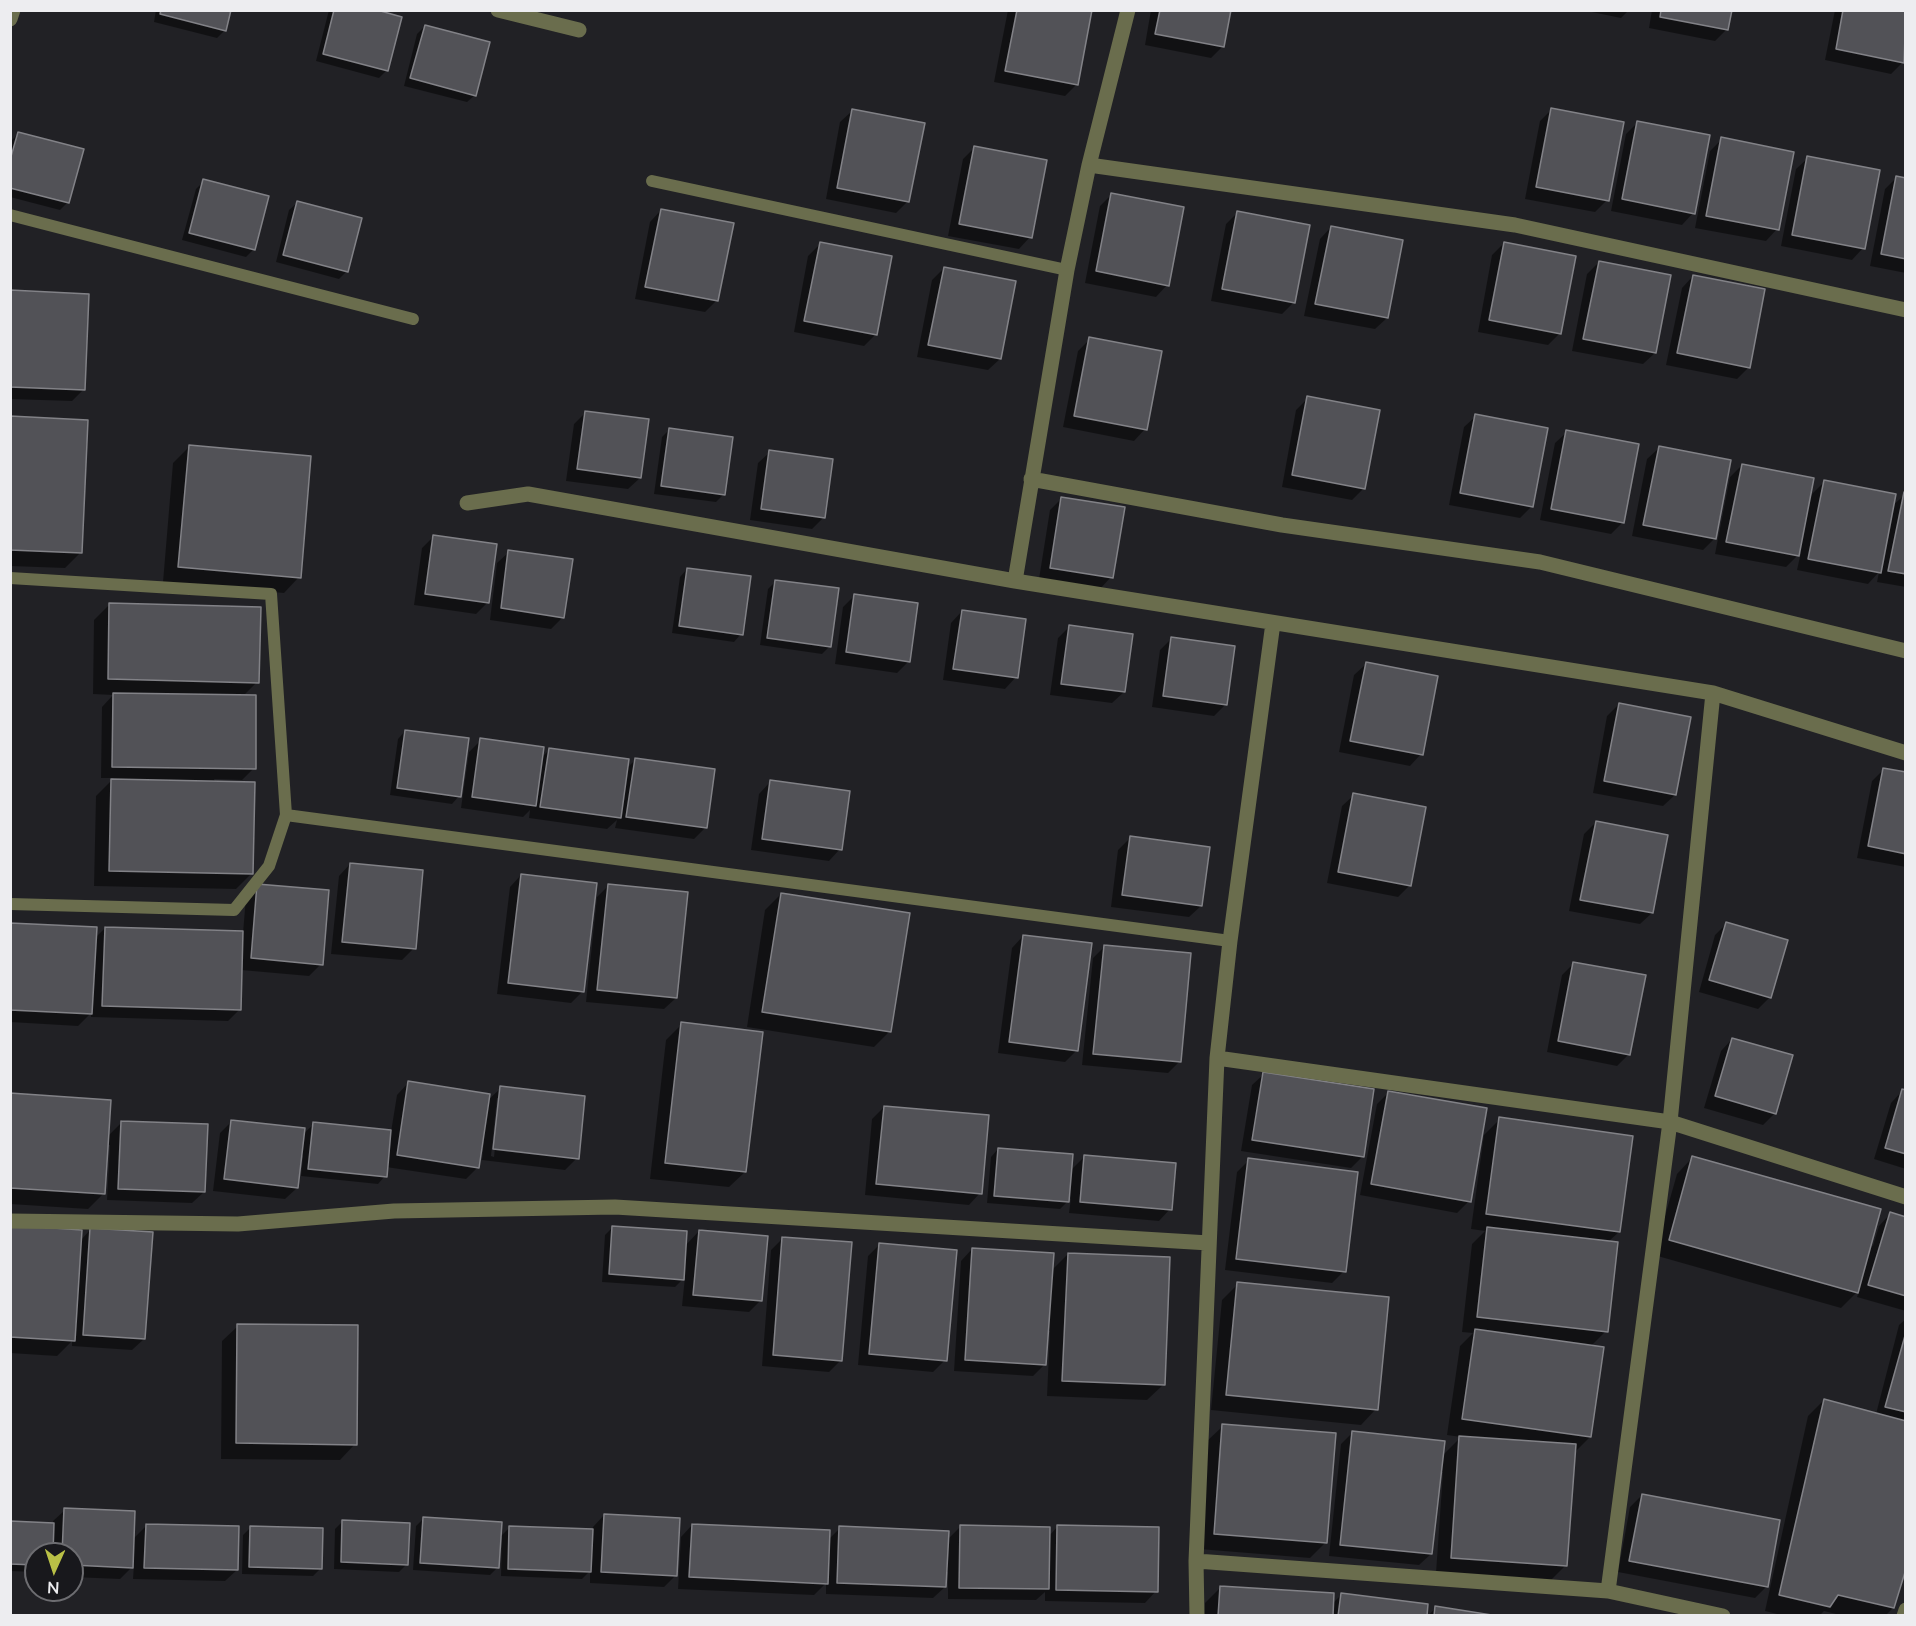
<!DOCTYPE html>
<html>
<head>
<meta charset="utf-8">
<style>
	body { margin:0 }
	#map { position:relative; width:1916px; height:1626px; overflow:hidden; background:#212125; font-family:Lato,sans-serif }
	canvas { display:block }
	.frame { position:absolute; inset:0; border:12px solid #ededf0; pointer-events:none }
	.north { position:absolute; left:24px; top:1542px; width:60px; height:60px; box-sizing:border-box; background:#18181c; border:2px solid #6d6d71; border-radius:50%; rotate:183deg; font-size:16px; font-weight:700; line-height:24px; text-align:center; color:#ededf0 }
	.north::after { content:''; display:block; margin:auto; width:21px; height:27px; background:#b9c046; clip-path:polygon(50% 0,100% 100%,50% 72%,0 100%) }
</style>
</head>
<body>
<div id="map">
<canvas width="1916" height="1626"></canvas>
<div class="frame"></div>
<div class="north">N</div>
</div>
<script>
const context = document.querySelector('canvas').getContext('2d');
context.lineJoin = 'round';
function paint(path, color) { context.fillStyle = color; context.fill(path, 'evenodd'); }
const toPath = rows => new Path2D(rows.map(r => 'M' + r).join(''));
function trace(path, color, width, dash) { context.strokeStyle = color; context.lineWidth = width; context.lineCap = dash ? 'butt' : 'round'; context.setLineDash(dash || []); context.stroke(path); }
paint(toPath([
	[156,10,230,10,224,31,217,38,154,22],
	[329,10,371,10,387,70,379,78,316,61],
	[1008,10,1091,10,1077,84,1065,96,994,82],
	[1151,10,1230,10,1223,46,1211,58,1145,45],
	[1582,10,1629,10,1621,18],
	[1652,10,1731,10,1727,29,1715,41,1649,28],
	[1835,10,1906,10,1906,49,1903,62,1891,74,1825,60],
	[425,26,475,95,467,102,404,86,417,34],
	[1551,110,1607,200,1595,212,1525,199,1540,121],
	[852,111,908,201,896,213,826,199,840,122],
	[1638,122,1693,213,1682,225,1611,211,1626,134],
	[18,134,68,202,60,210,10,197,10,142],
	[1722,139,1777,229,1766,241,1695,228,1710,151],
	[975,147,1030,237,1019,249,948,236,963,159],
	[1808,158,1863,248,1852,260,1781,246,1796,169],
	[1897,177,1906,179,1906,273,1870,266,1885,189],
	[204,181,254,249,246,257,182,240,196,189],
	[1112,194,1167,285,1156,297,1085,283,1100,206],
	[297,203,347,271,339,279,276,262,289,210],
	[661,210,717,300,705,312,635,299,650,222],
	[1238,212,1294,302,1282,314,1211,301,1226,224],
	[1331,227,1387,318,1375,329,1304,316,1320,239],
	[1504,243,1560,333,1548,345,1478,332,1492,255],
	[820,244,876,334,864,346,794,332,808,256],
	[1599,262,1655,353,1643,364,1572,351,1587,274],
	[944,268,1000,359,988,370,917,357,932,280],
	[1693,276,1749,367,1737,379,1666,365,1682,288],
	[10,291,83,390,72,401,10,399],
	[1090,339,1145,429,1134,441,1063,427,1078,351],
	[1308,398,1364,488,1352,500,1282,487,1296,410],
	[586,412,640,478,628,489,566,481,574,424],
	[1476,416,1532,506,1520,518,1449,505,1464,427],
	[10,418,80,553,65,568,10,566],
	[670,429,724,494,716,502,654,494,662,437],
	[1567,432,1623,522,1611,534,1540,520,1555,443],
	[189,447,299,577,284,593,163,582,173,463],
	[1659,448,1715,538,1703,550,1632,536,1647,459],
	[770,452,824,517,812,529,750,520,758,463],
	[1742,465,1809,497,1824,482,1893,505,1906,494,1906,587,1877,582,1879,572,1868,584,1797,570,1801,552,1786,567,1715,554,1730,477],
	[1062,498,1111,577,1100,589,1039,579,1050,510],
	[434,536,488,602,476,614,414,605,422,548],
	[509,552,563,617,551,629,490,620,497,563],
	[687,569,741,634,734,642,672,633,680,577],
	[776,581,830,646,822,654,760,645,768,589],
	[855,595,909,661,897,673,835,664,843,607],
	[110,604,257,682,243,696,254,768,242,780,214,779,252,873,236,889,94,886,96,796,114,778,101,778,102,707,113,695,93,694,94,620],
	[962,611,1016,677,1005,689,943,680,951,623],
	[1070,626,1124,692,1112,703,1050,695,1058,638],
	[1172,638,1226,704,1214,716,1152,707,1160,650],
	[1366,664,1421,754,1410,766,1339,752,1354,675],
	[1619,704,1675,795,1663,806,1593,793,1607,716],
	[405,731,459,796,452,804,390,795,398,739],
	[481,740,542,757,549,750,626,769,635,760,705,828,694,839,615,828,617,820,607,829,529,818,530,810,523,817,461,808,469,752],
	[1884,769,1906,774,1906,867,1857,858,1872,781],
	[770,782,840,849,829,861,751,850,759,794],
	[1354,795,1410,885,1398,897,1327,883,1342,806],
	[1596,822,1667,836,1652,913,1640,924,1569,911,1584,834],
	[1130,838,1201,906,1189,917,1111,907,1118,850],
	[350,864,414,948,402,960,331,954,339,876],
	[521,875,583,991,571,1003,497,994,510,887],
	[609,885,676,998,664,1009,586,1002,597,897],
	[258,886,321,964,309,976,241,970,240,1009,228,1021,91,1017,91,1013,78,1026,10,1022,10,924,94,939,105,928,243,933,246,897],
	[781,894,890,1031,874,1047,747,1027,765,910],
	[1727,923,1770,997,1758,1009,1699,992,1715,935],
	[1023,936,1077,1050,1065,1062,998,1053,1012,948],
	[1105,946,1179,1062,1168,1073,1082,1065,1093,958],
	[1573,964,1629,1054,1617,1066,1547,1052,1562,975],
	[682,1024,745,1172,729,1187,650,1179,666,1040],
	[1732,1039,1775,1113,1763,1125,1704,1108,1721,1051],
	[1264,1074,1363,1156,1351,1168,1241,1151,1252,1085],
	[408,1083,488,1100,501,1088,577,1158,565,1170,482,1160,484,1140,482,1139,478,1167,466,1179,386,1167,385,1176,378,1184,301,1176,303,1156,301,1155,297,1188,285,1199,213,1191,220,1133,232,1121,303,1134,314,1124,391,1132,397,1095],
	[497,1098,500,1098,494,1157,491,1156],
	[1902,1091,1906,1092,1906,1169,1874,1159,1891,1103],
	[1388,1093,1469,1201,1457,1213,1360,1195,1377,1104],
	[10,1095,107,1137,122,1122,204,1192,192,1203,107,1200,110,1145,107,1145,103,1194,88,1209,10,1204],
	[884,1107,980,1193,969,1205,865,1195,872,1119],
	[1500,1119,1619,1232,1608,1242,1606,1331,1590,1347,1590,1437,1574,1453,1566,1565,1550,1581,1436,1573,1443,1472,1440,1472,1431,1554,1419,1565,1329,1556,1341,1444,1353,1432,1442,1456,1461,1437,1447,1435,1460,1346,1473,1333,1462,1332,1472,1244,1485,1231,1471,1229,1484,1135],
	[998,1149,1070,1171,1085,1156,1170,1209,1159,1221,1069,1213,1071,1198,1060,1209,987,1203,991,1157],
	[1692,1158,1873,1246,1879,1226,1890,1214,1906,1219,1906,1311,1857,1297,1860,1289,1841,1308,1654,1255,1677,1174],
	[1249,1160,1344,1271,1332,1283,1225,1270,1237,1172],
	[10,1227,80,1241,90,1230,144,1339,132,1350,72,1346,72,1341,57,1356,10,1353],
	[613,1227,685,1246,699,1231,761,1300,749,1312,682,1306,685,1277,675,1287,602,1282,605,1235],
	[783,1238,841,1360,829,1372,762,1366,771,1250],
	[880,1244,945,1360,933,1372,858,1365,868,1256],
	[972,1249,1051,1271,1068,1254,1163,1385,1147,1400,1047,1396,1050,1331,1047,1331,1045,1364,1033,1376,954,1371,961,1261],
	[1238,1284,1376,1409,1361,1425,1211,1410,1222,1300],
	[1906,1319,1906,1563,1893,1608,1885,1616,1844,1616,1824,1611,1819,1616,1785,1616,1765,1611,1808,1416,1824,1400,1876,1414,1899,1325],
	[238,1326,355,1444,340,1460,221,1459,222,1341],
	[1223,1426,1326,1542,1310,1558,1199,1549,1207,1441],
	[1642,1495,1767,1586,1755,1598,1618,1572,1630,1507],
	[65,1510,133,1539,146,1526,237,1570,225,1581,133,1579,134,1565,120,1579,72,1577,72,1554,36,1554,36,1572,10,1571,10,1523,53,1525,53,1521],
	[604,1515,675,1576,664,1587,590,1583,590,1571,582,1579,501,1576,502,1537,500,1537,510,1527,592,1530,593,1527],
	[423,1519,497,1568,490,1575,413,1570,416,1526],
	[343,1521,407,1564,399,1572,334,1569,335,1529],
	[692,1525,828,1540,840,1528,947,1540,960,1527,1049,1536,1058,1526,1156,1591,1145,1603,1045,1601,1045,1592,1036,1600,948,1599,948,1572,946,1572,945,1587,933,1598,826,1594,826,1583,814,1595,678,1589,681,1537],
	[250,1528,320,1569,313,1576,242,1574,243,1535],
	[1221,1587,1332,1604,1341,1595,1426,1616,1204,1616,1205,1603],
	[1436,1607,1488,1616,1428,1616]
]), '#0007');
const building = toPath([
	[161,10,231,10,226,31,160,14,161,10],
	[334,10,377,10,402,17,388,71,323,54,334,10],
	[1017,10,1092,10,1078,85,1005,71,1017,10],
	[1160,10,1231,10,1224,47,1155,34,1160,10],
	[1661,10,1732,10,1728,30,1660,17,1661,10],
	[1843,10,1906,10,1904,63,1836,49,1843,10],
	[425,25,490,42,476,96,410,78,425,25],
	[1551,108,1624,122,1609,201,1536,187,1551,108],
	[852,109,925,123,909,202,837,188,852,109],
	[1637,121,1710,135,1695,214,1622,199,1637,121],
	[18,132,84,149,69,203,10,188,10,160,18,132],
	[1721,137,1794,152,1779,230,1706,216,1721,137],
	[974,146,1047,160,1032,238,959,224,974,146],
	[1807,156,1880,170,1865,249,1792,235,1807,156],
	[1896,176,1906,178,1906,259,1881,254,1896,176],
	[203,179,269,196,255,250,189,233,203,179],
	[1111,193,1184,207,1169,286,1096,271,1111,193],
	[297,201,362,218,348,272,283,255,297,201],
	[661,209,734,223,718,301,645,287,661,209],
	[1237,211,1310,225,1295,303,1222,289,1237,211],
	[1331,226,1403,240,1388,318,1315,304,1331,226],
	[820,242,892,256,877,335,804,321,820,242],
	[1504,242,1576,256,1561,334,1489,320,1504,242],
	[1599,261,1671,275,1656,353,1583,339,1599,261],
	[944,267,1016,281,1001,359,928,345,944,267],
	[1693,275,1765,289,1750,368,1677,353,1693,275],
	[10,290,89,294,85,390,10,387,10,290],
	[1089,337,1162,351,1147,430,1074,416,1089,337],
	[1307,396,1380,410,1365,489,1292,475,1307,396],
	[585,411,649,419,641,478,577,469,585,411],
	[1475,414,1548,428,1533,507,1460,493,1475,414],
	[10,416,88,420,82,553,10,550,10,416],
	[669,428,733,437,725,495,661,486,669,428],
	[1566,430,1639,444,1624,523,1551,509,1566,430],
	[189,445,311,456,301,578,178,567,189,445],
	[1659,446,1731,460,1716,539,1643,525,1659,446],
	[769,450,833,459,825,518,761,509,769,450],
	[1742,464,1814,478,1799,556,1726,542,1742,464],
	[1824,480,1896,494,1881,573,1808,559,1824,480],
	[1904,492,1906,492,1906,574,1888,571,1904,492],
	[1061,497,1125,507,1113,578,1050,568,1061,497],
	[433,535,497,544,489,603,425,594,433,535],
	[508,550,573,559,564,618,501,608,508,550],
	[687,568,751,576,743,635,679,626,687,568],
	[775,580,839,588,831,647,767,638,775,580],
	[854,594,918,603,910,662,846,652,854,594],
	[109,603,261,607,259,683,108,679,109,603],
	[962,610,1026,619,1018,678,953,669,962,610],
	[1069,625,1133,634,1125,692,1061,684,1069,625],
	[1171,637,1235,646,1227,705,1163,696,1171,637],
	[1366,662,1438,676,1423,755,1350,741,1366,662],
	[113,693,256,695,256,769,112,767,113,693],
	[1619,703,1691,717,1676,795,1604,781,1619,703],
	[405,730,469,738,461,797,397,788,405,730],
	[480,738,544,747,536,806,472,797,480,738],
	[549,748,629,759,621,818,540,807,549,748],
	[635,758,715,769,707,828,626,817,635,758],
	[1883,768,1906,772,1906,854,1868,846,1883,768],
	[111,779,255,782,253,874,109,871,111,779],
	[770,780,850,791,842,850,762,839,770,780],
	[1353,793,1426,807,1411,886,1338,872,1353,793],
	[1596,821,1668,835,1653,913,1580,900,1596,821],
	[1130,836,1210,847,1202,906,1122,895,1130,836],
	[350,863,423,870,416,949,342,942,350,863],
	[521,874,597,883,584,992,508,983,521,874],
	[257,884,329,890,323,965,251,958,257,884],
	[608,884,688,892,677,998,597,990,608,884],
	[781,893,910,913,891,1032,762,1012,781,893],
	[1726,922,1788,940,1771,998,1709,980,1726,922],
	[10,923,97,927,92,1014,10,1010,10,923],
	[105,927,243,931,241,1010,102,1006,105,927],
	[1023,935,1092,943,1078,1051,1009,1042,1023,935],
	[1104,945,1191,953,1181,1062,1093,1054,1104,945],
	[1573,962,1646,975,1630,1055,1558,1041,1573,962],
	[681,1022,763,1032,746,1172,665,1163,681,1022],
	[1732,1038,1793,1055,1776,1114,1715,1096,1732,1038],
	[1263,1072,1374,1089,1364,1157,1252,1140,1263,1072],
	[408,1081,490,1094,479,1168,397,1155,408,1081],
	[500,1086,585,1096,579,1159,493,1149,500,1086],
	[1902,1089,1906,1090,1906,1154,1885,1148,1902,1089],
	[1388,1091,1487,1108,1471,1202,1371,1184,1388,1091],
	[10,1093,111,1100,105,1194,10,1188,10,1093],
	[884,1106,989,1115,982,1194,876,1184,884,1106],
	[1499,1117,1633,1136,1620,1232,1486,1214,1499,1117],
	[231,1120,305,1128,298,1188,224,1179,231,1120],
	[121,1121,208,1124,205,1192,118,1189,121,1121],
	[313,1122,391,1130,387,1177,308,1169,313,1122],
	[998,1148,1073,1154,1069,1202,994,1196,998,1148],
	[1084,1155,1176,1163,1172,1210,1080,1202,1084,1155],
	[1692,1156,1881,1209,1858,1293,1669,1240,1692,1156],
	[1248,1158,1358,1172,1346,1272,1236,1259,1248,1158],
	[1890,1212,1906,1217,1906,1296,1868,1285,1890,1212],
	[10,1225,82,1230,75,1341,10,1337,10,1225],
	[612,1226,687,1231,684,1280,609,1274,612,1226],
	[1487,1227,1618,1242,1608,1332,1477,1317,1487,1227],
	[90,1228,153,1232,145,1339,83,1335,90,1228],
	[699,1230,768,1236,762,1301,693,1295,699,1230],
	[782,1237,852,1242,842,1361,773,1355,782,1237],
	[879,1243,957,1250,947,1361,869,1354,879,1243],
	[972,1248,1054,1253,1046,1365,965,1360,972,1248],
	[1068,1253,1170,1257,1165,1385,1062,1381,1068,1253],
	[1237,1282,1389,1297,1378,1410,1226,1395,1237,1282],
	[237,1324,358,1325,357,1445,236,1443,237,1324],
	[1475,1329,1604,1347,1591,1437,1462,1419,1475,1329],
	[1906,1332,1906,1412,1885,1407,1906,1332],
	[1824,1399,1906,1421,1906,1569,1894,1608,1838,1595,1830,1607,1779,1595,1824,1399],
	[1222,1424,1336,1433,1327,1543,1214,1534,1222,1424],
	[1352,1431,1445,1441,1432,1554,1340,1545,1352,1431],
	[1459,1436,1576,1444,1567,1566,1451,1558,1459,1436],
	[1642,1494,1780,1520,1768,1587,1629,1561,1642,1494],
	[64,1508,135,1511,133,1568,72,1565,72,1554,62,1554,64,1508],
	[604,1514,680,1518,677,1576,601,1572,604,1514],
	[423,1517,502,1522,499,1568,420,1563,423,1517],
	[342,1520,410,1523,408,1565,341,1562,342,1520],
	[10,1521,54,1523,53,1554,36,1554,36,1565,10,1564,10,1521],
	[146,1524,239,1526,238,1570,144,1568,146,1524],
	[692,1524,830,1530,828,1584,689,1577,692,1524],
	[960,1525,1050,1527,1049,1589,959,1588,960,1525],
	[1057,1525,1159,1527,1158,1592,1056,1590,1057,1525],
	[250,1526,323,1528,322,1569,249,1567,250,1526],
	[509,1526,593,1529,591,1572,508,1569,509,1526],
	[839,1526,949,1531,946,1587,837,1583,839,1526],
	[1220,1586,1334,1593,1333,1616,1218,1616,1220,1586],
	[1341,1593,1428,1604,1427,1616,1338,1616,1341,1593],
	[1435,1606,1498,1616,1434,1616,1435,1606]
]);
paint(building, '#525257');
trace(building, '#828287', 1.5);
trace(toPath([
	[652,181,1067,270],
	[10,215,413,319],
	[10,578,271,594,286,815,269,866,234,910,10,904],
	[286,815,1230,941]
]), '#6a6d4d', 12);
trace(toPath([
	[498,10,579,30],
	[1128,10,1089,165,1067,270,1015,581,1713,693,1906,753],
	[10,19,13,10],
	[1089,165,1515,225,1906,310],
	[1031,479,1282,525,1540,562,1906,651],
	[467,503,528,494,1015,581],
	[1217,1058,1670,1122,1906,1197],
	[10,1221,238,1224,394,1211,615,1207,1209,1243],
	[1196,1561,1608,1591,1723,1616],
	[1608,1591,1670,1122,1713,693],
	[1197,1616,1196,1561,1217,1058,1230,941,1273,623],
	[1904,1616,1906,1610]
]), '#6a6d4d', 15);
</script>
</body>
</html>
